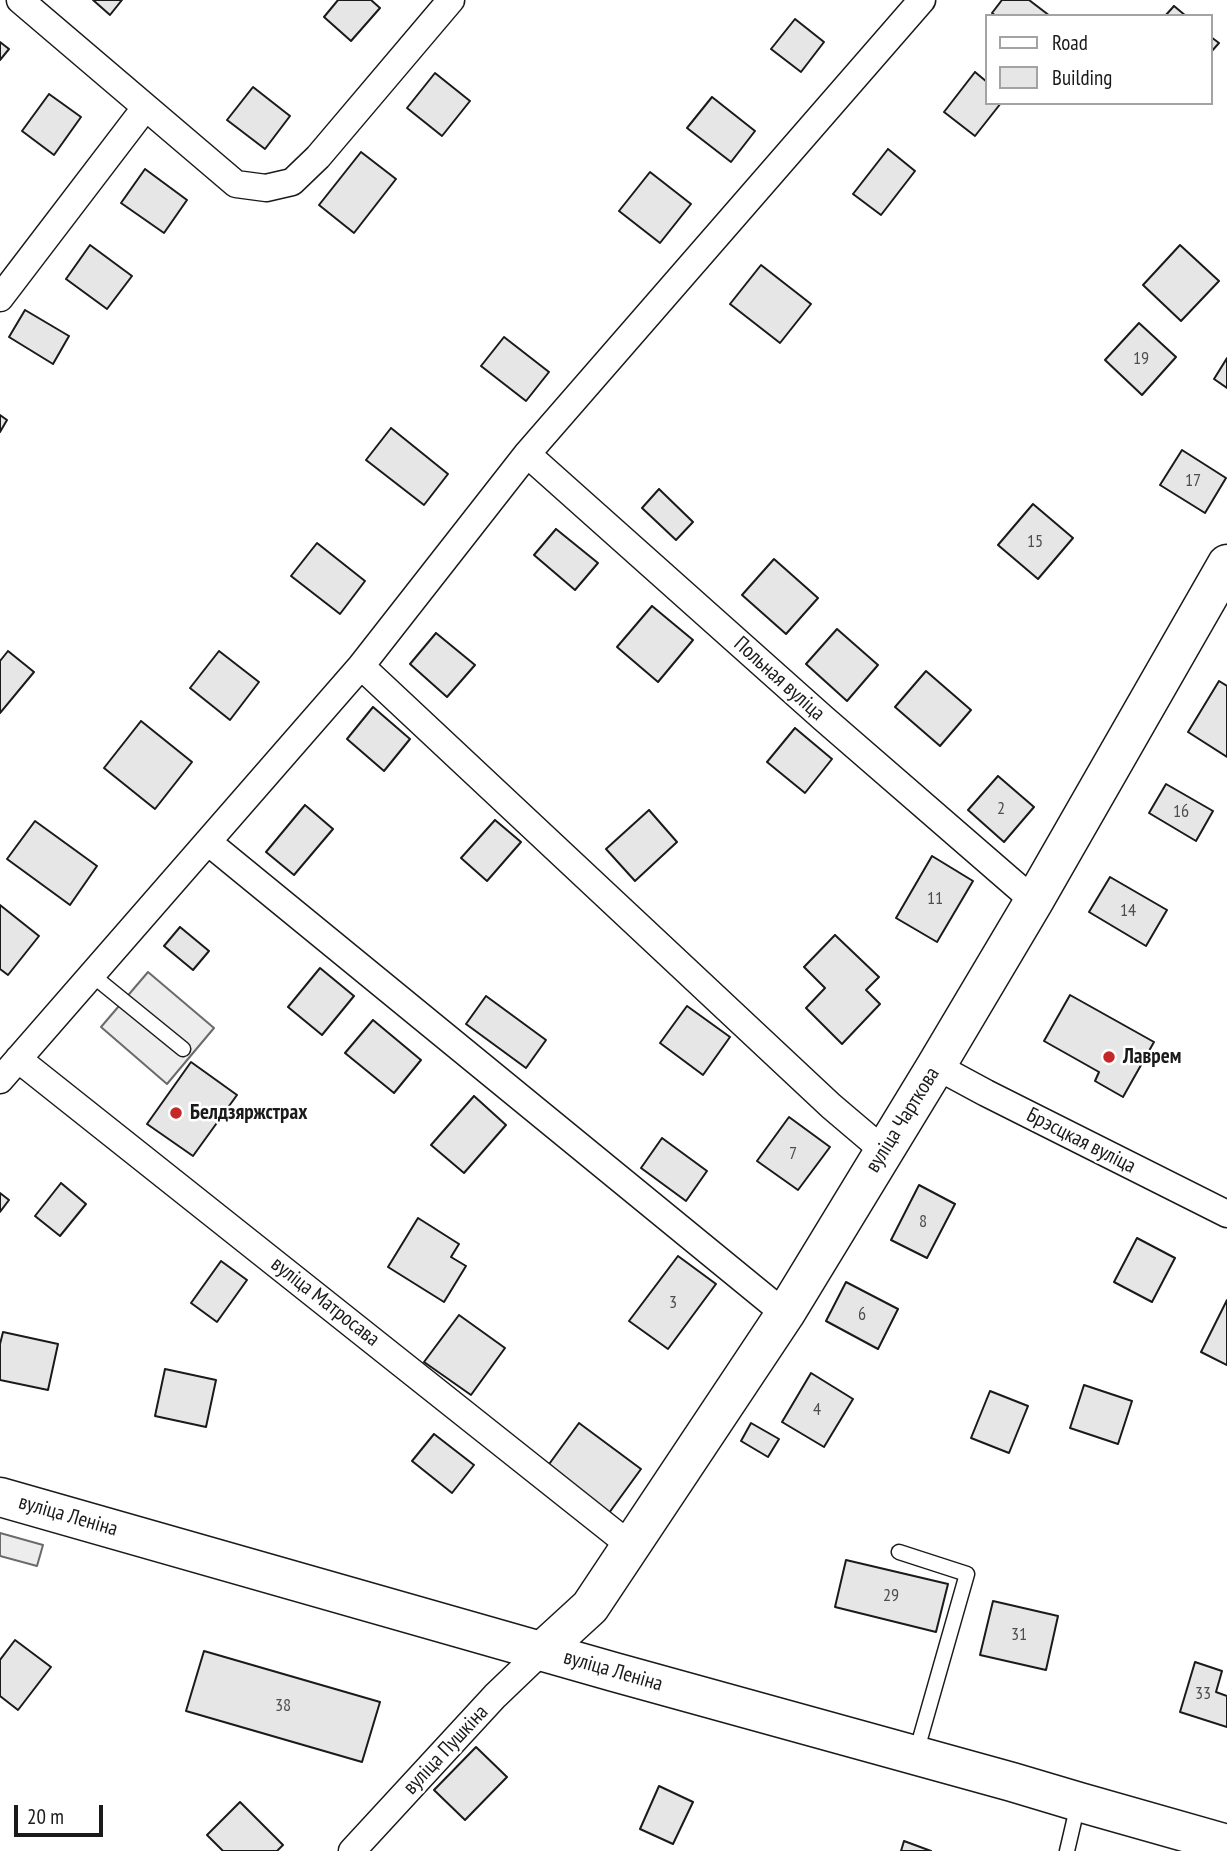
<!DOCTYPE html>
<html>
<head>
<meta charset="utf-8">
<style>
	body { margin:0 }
	#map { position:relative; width:1227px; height:1851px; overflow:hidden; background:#fff; font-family:"PT Sans Narrow",sans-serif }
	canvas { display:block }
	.legend { position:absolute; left:985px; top:14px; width:228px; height:91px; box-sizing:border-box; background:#fff; border:2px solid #a3a3a3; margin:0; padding:9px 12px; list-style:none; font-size:21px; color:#1a1a1a }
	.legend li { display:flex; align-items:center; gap:14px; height:35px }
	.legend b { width:35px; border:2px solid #a3a3a3 }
	.scale { position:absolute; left:14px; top:1805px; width:89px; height:32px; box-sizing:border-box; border:4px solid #1a1a1a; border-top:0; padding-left:9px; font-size:21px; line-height:24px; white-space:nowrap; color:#1a1a1a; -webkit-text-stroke:5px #fff; paint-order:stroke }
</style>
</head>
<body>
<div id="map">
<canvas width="1227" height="1851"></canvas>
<ul class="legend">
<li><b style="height:9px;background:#fff"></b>Road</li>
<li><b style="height:19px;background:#e6e6e6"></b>Building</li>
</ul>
<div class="scale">20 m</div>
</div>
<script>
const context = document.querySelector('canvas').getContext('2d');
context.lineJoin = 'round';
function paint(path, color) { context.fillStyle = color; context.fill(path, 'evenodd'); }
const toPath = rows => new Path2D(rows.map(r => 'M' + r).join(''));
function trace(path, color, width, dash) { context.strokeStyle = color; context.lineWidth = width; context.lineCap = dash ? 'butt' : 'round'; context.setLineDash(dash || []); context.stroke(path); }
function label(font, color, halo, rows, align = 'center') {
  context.font = font + ' "PT Sans Narrow",sans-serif'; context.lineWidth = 5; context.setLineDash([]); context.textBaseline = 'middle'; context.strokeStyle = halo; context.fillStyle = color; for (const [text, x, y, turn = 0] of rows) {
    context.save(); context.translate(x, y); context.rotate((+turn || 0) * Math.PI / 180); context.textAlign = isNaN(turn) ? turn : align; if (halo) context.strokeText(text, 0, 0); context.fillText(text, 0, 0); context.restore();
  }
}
const parking = toPath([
	[148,972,214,1028,167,1084,101,1027,148,972],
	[0,1533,43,1545,37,1566,0,1556,0,1533]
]);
paint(parking, '#ededed');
trace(parking, '#6a6a6a', 2);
const building = toPath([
	[93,0,122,0,110,15,93,0],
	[338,0,371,0,380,8,351,41,324,17,338,0],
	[1002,0,1029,0,1050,16,996,16,992,13,1002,0],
	[1174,6,1186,16,1165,16,1174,6],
	[795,19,824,42,801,72,771,49,795,19],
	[1211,37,1219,43,1211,52,1211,37],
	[0,42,9,49,0,60,0,42],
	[975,72,987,82,987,103,1001,103,975,136,944,112,975,72],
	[435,73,470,101,442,136,407,108,435,73],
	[253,87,290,116,265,149,227,120,253,87],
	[49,94,81,117,54,155,22,131,49,94],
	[712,97,755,131,731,162,687,128,712,97],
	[888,149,915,171,881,215,853,194,888,149],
	[361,152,396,179,354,233,319,205,361,152],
	[145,169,187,200,164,233,121,203,145,169],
	[650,172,691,204,660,243,619,211,650,172],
	[90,245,132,276,107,309,66,279,90,245],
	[1180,245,1219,281,1181,321,1143,285,1180,245],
	[761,265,811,304,780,343,730,304,761,265],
	[25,310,69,336,53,364,9,337,25,310],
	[1139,323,1176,357,1142,395,1105,360,1139,323],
	[504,337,549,372,526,401,481,366,504,337],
	[1227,358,1227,388,1214,379,1227,358],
	[0,415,7,420,0,432,0,415],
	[391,428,448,474,424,505,366,460,391,428],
	[1182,450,1226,478,1205,513,1160,485,1182,450],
	[659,489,693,522,676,540,642,508,659,489],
	[1033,504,1073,538,1038,579,998,545,1033,504],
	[556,529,598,563,575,590,534,555,556,529],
	[317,543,365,581,340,614,291,576,317,543],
	[774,559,818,598,786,634,742,595,774,559],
	[652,606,693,640,658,682,617,647,652,606],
	[837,629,878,665,847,701,806,664,837,629],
	[436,633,475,665,447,697,410,664,436,633],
	[8,651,34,672,0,713,0,661,8,651],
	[219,651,259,682,230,720,190,688,219,651],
	[926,671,971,710,940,746,895,707,926,671],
	[1219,681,1227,686,1227,757,1188,732,1219,681],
	[373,707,410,739,384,771,347,739,373,707],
	[141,721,192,762,155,809,104,768,141,721],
	[795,728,832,759,805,793,767,762,795,728],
	[998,776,1034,807,1004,842,968,810,998,776],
	[1166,784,1213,811,1196,841,1149,813,1166,784],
	[305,805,333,829,294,875,266,852,305,805],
	[649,810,677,842,635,881,606,849,649,810],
	[495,820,521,842,487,881,461,858,495,820],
	[35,821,97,866,70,905,7,859,35,821],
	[932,856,973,881,937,942,896,918,932,856],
	[1110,877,1167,910,1146,946,1089,912,1110,877],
	[0,905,39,936,8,975,0,969,0,905],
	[180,927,209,951,193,970,164,946,180,927],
	[835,935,879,977,866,990,880,1004,842,1044,806,1008,825,988,804,967,835,935],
	[320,968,354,996,322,1035,288,1007,320,968],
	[1070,995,1154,1042,1123,1097,1095,1081,1099,1072,1044,1041,1070,995],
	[486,996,546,1040,526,1068,466,1024,486,996],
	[687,1006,730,1037,703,1075,660,1043,687,1006],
	[373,1020,421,1060,394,1093,345,1053,373,1020],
	[191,1062,237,1095,193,1156,147,1124,191,1062],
	[474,1096,506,1125,464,1173,431,1145,474,1096],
	[789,1117,830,1147,798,1190,757,1161,789,1117],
	[662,1138,707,1171,686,1201,641,1168,662,1138],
	[61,1183,86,1204,60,1236,35,1216,61,1183],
	[919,1185,955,1204,927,1258,891,1240,919,1185],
	[0,1193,9,1200,0,1212,0,1193],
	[418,1218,459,1244,451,1257,466,1266,444,1302,388,1267,418,1218],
	[1137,1238,1175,1258,1152,1302,1114,1282,1137,1238],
	[678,1256,716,1284,668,1349,629,1321,678,1256],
	[221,1261,247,1280,217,1322,191,1303,221,1261],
	[846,1282,898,1309,878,1349,826,1321,846,1282],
	[1227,1300,1227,1365,1201,1352,1227,1300],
	[459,1315,505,1348,471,1395,424,1362,459,1315],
	[3,1332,58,1344,48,1390,0,1380,0,1344,3,1332],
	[165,1369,216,1380,206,1427,155,1416,165,1369],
	[811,1373,853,1399,824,1447,782,1422,811,1373],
	[1084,1385,1132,1401,1118,1444,1070,1428,1084,1385],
	[990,1391,1028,1406,1009,1453,971,1438,990,1391],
	[579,1423,641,1469,609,1513,547,1467,579,1423],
	[751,1423,779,1439,768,1457,741,1441,751,1423],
	[434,1434,474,1465,452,1493,412,1461,434,1434],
	[846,1560,948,1584,936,1632,835,1607,846,1560],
	[993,1601,1058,1616,1046,1670,980,1655,993,1601],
	[15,1640,51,1667,18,1710,0,1696,0,1660,15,1640],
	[204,1651,380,1702,362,1762,186,1711,204,1651],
	[1195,1662,1222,1671,1216,1692,1227,1696,1227,1727,1180,1712,1195,1662],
	[476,1747,507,1777,465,1820,434,1790,476,1747],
	[659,1786,693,1802,673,1844,640,1829,659,1786],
	[240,1802,283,1845,277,1851,223,1851,207,1835,240,1802],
	[904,1841,931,1851,901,1851,904,1841]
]);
paint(building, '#e6e6e6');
trace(building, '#1a1a1a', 2);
const lane = toPath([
	[92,975,183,1049],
	[899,1552,967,1574,916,1753],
	[1067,1851,1078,1804]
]);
const street = toPath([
	[20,0,236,184,266,188,292,182,318,157,451,0],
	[0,298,145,108],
	[527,454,823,718,1034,901],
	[361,666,831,1106,884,1151],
	[208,842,785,1314],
	[18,1059,631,1546],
	[936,1066,986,1093,1227,1214],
	[0,1080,361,666,527,454,922,0],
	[352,1851,495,1696,542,1651]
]);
const primary = toPath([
	[0,1497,614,1672,1012,1782,1079,1802,1227,1844],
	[542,1651,590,1607,785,1314,936,1066,1034,901,1227,564]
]);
trace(lane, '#1a1a1a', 17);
trace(street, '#1a1a1a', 29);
trace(primary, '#1a1a1a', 41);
trace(lane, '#fff', 14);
trace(street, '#fff', 26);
trace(primary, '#fff', 38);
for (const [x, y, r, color] of [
	[1109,1057,7,"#c62828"],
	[176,1113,7,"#c62828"]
]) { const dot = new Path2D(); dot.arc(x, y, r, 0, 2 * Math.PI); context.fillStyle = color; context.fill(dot); trace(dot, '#fff', 2.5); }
label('18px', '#4d4d4d', null, [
	["19",1141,359],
	["17",1193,481],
	["15",1035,542],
	["2",1001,809],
	["16",1181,812],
	["11",935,899],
	["14",1128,911],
	["7",793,1154],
	["8",923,1222],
	["3",673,1303],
	["6",862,1315],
	["4",817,1410],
	["29",891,1596],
	["31",1019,1635],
	["33",1203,1694],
	["38",283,1706]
]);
label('21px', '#1a1a1a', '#fff', [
	["Польная вуліца",779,679,42],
	["вуліца Чарткова",903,1120,-58],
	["Брэсцкая вуліца",1081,1141,27],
	["вуліца Матросава",325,1302,38],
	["вуліца Леніна",68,1516,16],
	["вуліца Леніна",613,1671,16],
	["вуліца Пушкіна",446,1750,-47]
]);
label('bold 21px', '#1a1a1a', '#fff', [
	["Лаврем",1123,1057],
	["Белдзяржстрах",190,1113]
], 'left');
</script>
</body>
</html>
